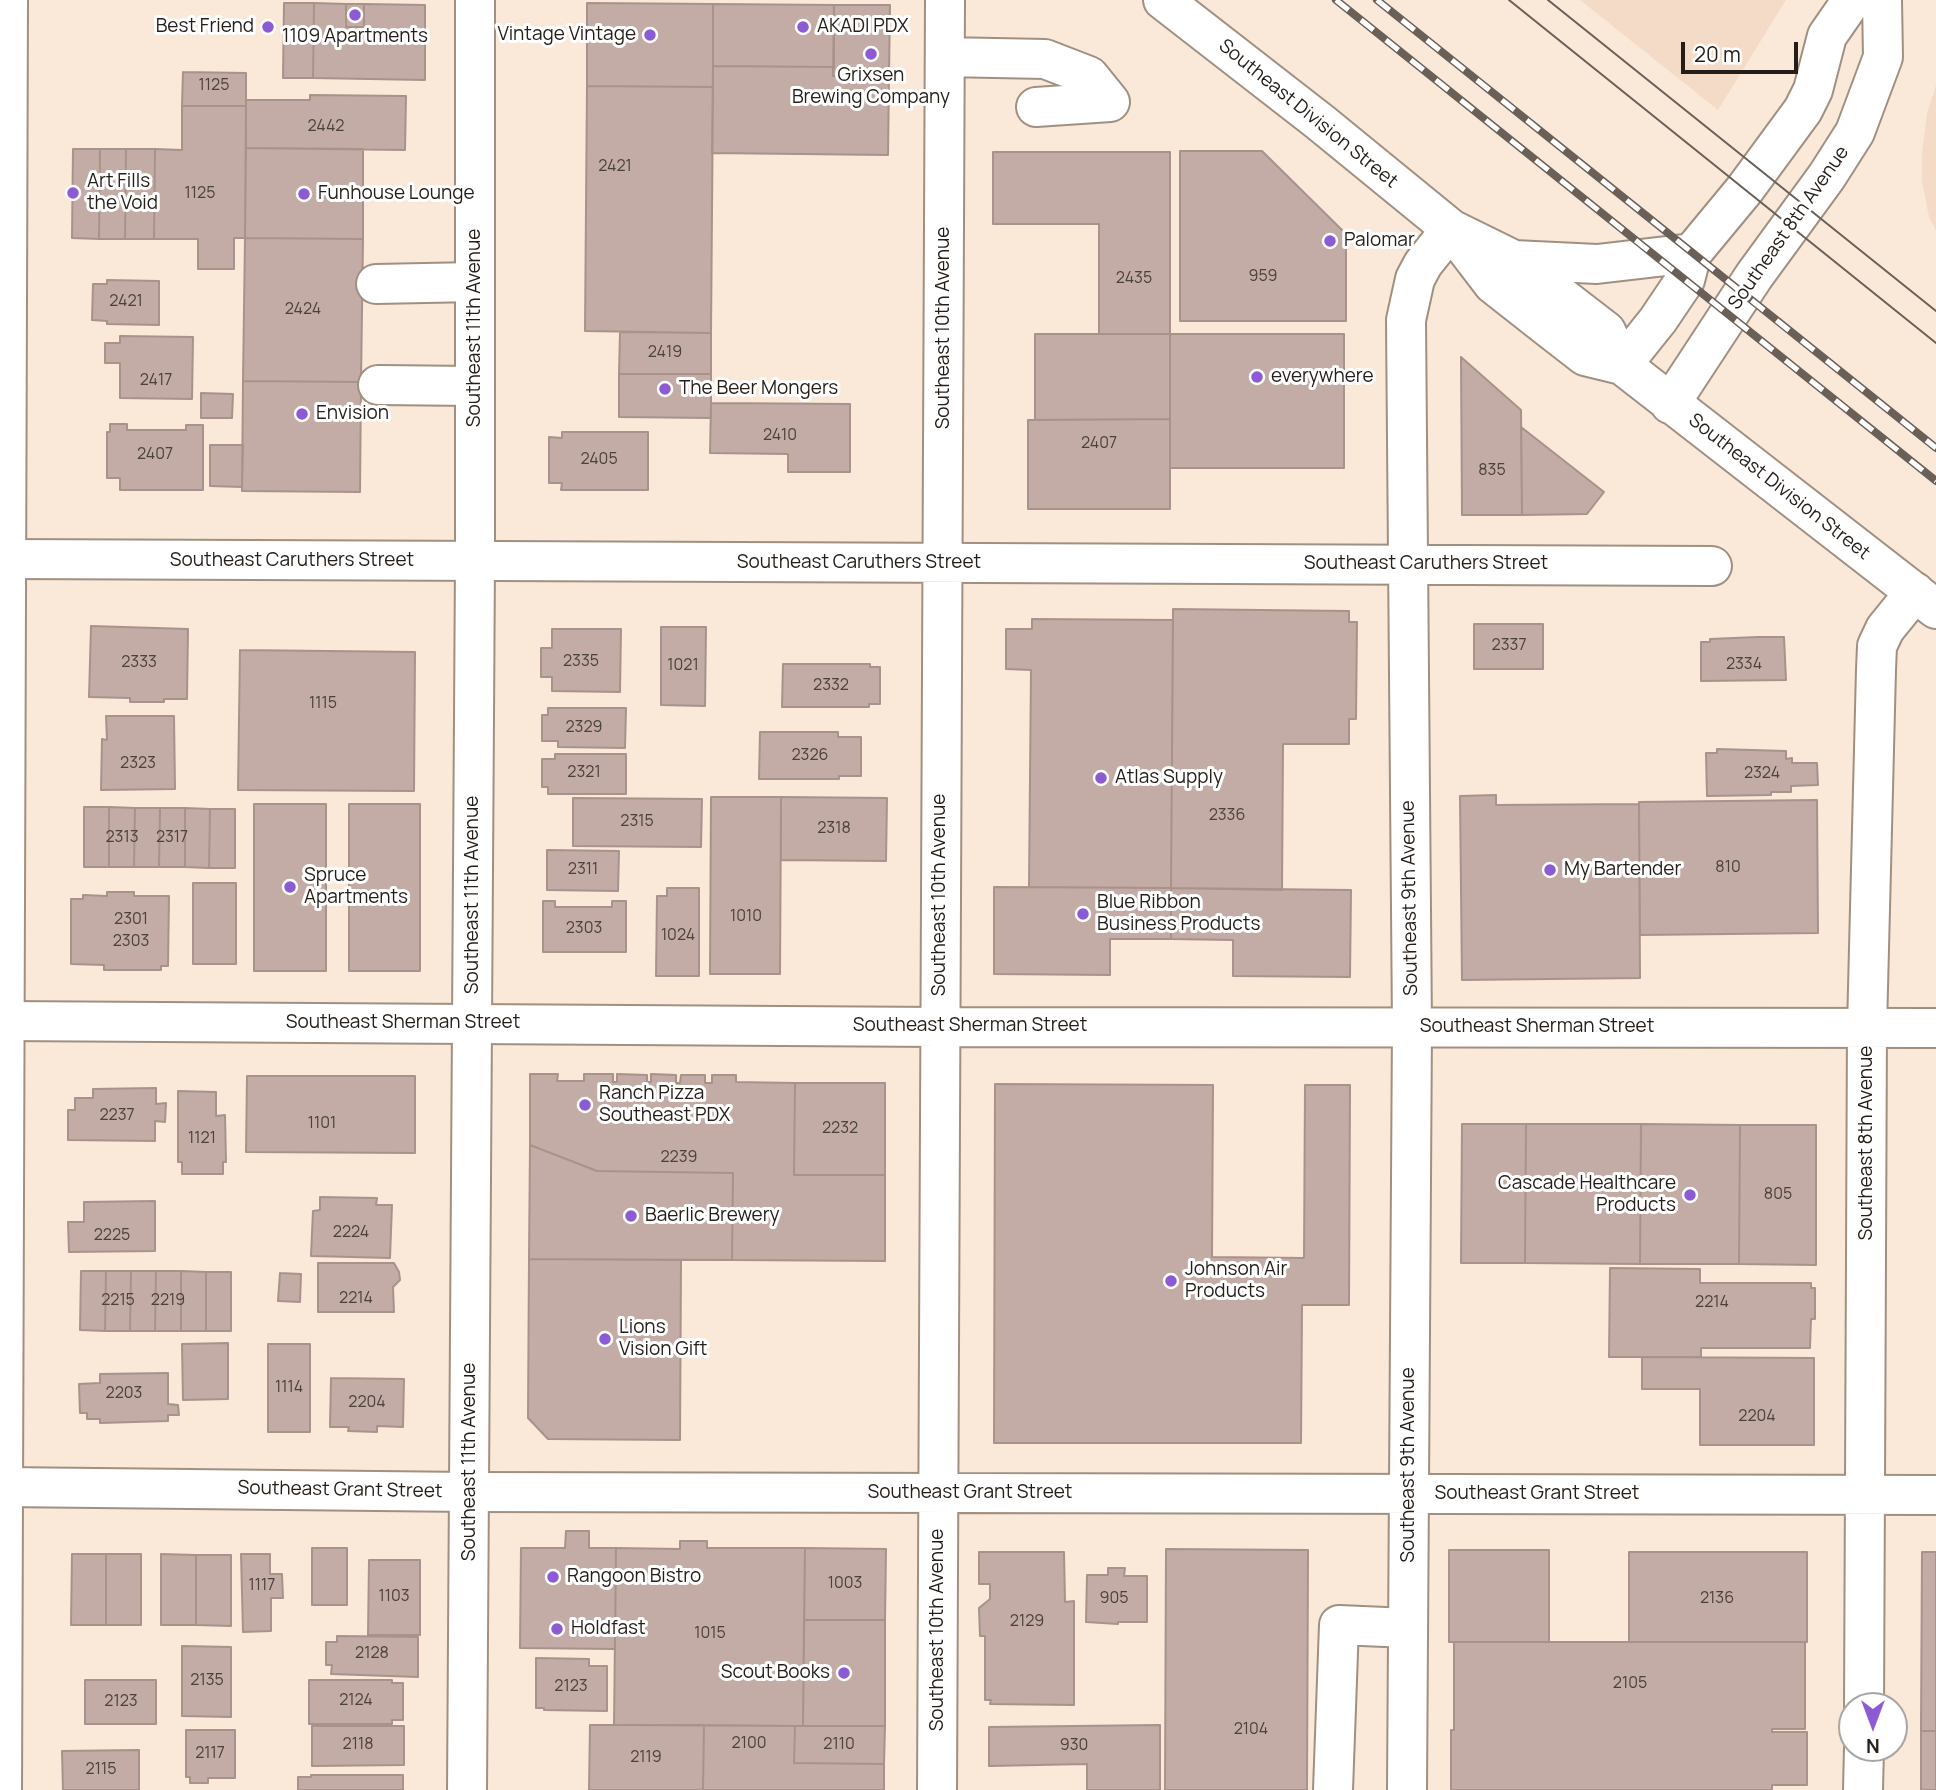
<!DOCTYPE html>
<html>
<head>
<meta charset="utf-8">
<style>
	body { margin:0 }
	#map { position:relative; width:1936px; height:1790px; overflow:hidden; background:#fae8d9; font-family:Manrope,sans-serif }
	canvas { display:block }
	.north { position:absolute; left:1838px; top:1692px; width:70px; height:70px; box-sizing:border-box; background:#fff; border:2px solid #a7a5a3; border-radius:50%; rotate:180deg; font-size:19px; font-weight:700; line-height:28px; text-align:center; color:#241d18 }
	.north::after { content:''; display:block; margin:auto; width:24px; height:32px; background:#8c5bd4; clip-path:polygon(50% 0,100% 100%,50% 72%,0 100%) }
	.scale { position:absolute; left:1681px; top:42px; width:117px; height:32px; box-sizing:border-box; border:4px solid #241d18; border-top:0; padding-left:9px; font-size:21px; line-height:24px; white-space:nowrap; color:#241d18; -webkit-text-stroke:5px #fff; paint-order:stroke }
</style>
</head>
<body>
<div id="map">
<canvas width="1936" height="1790"></canvas>
<div class="north">N</div>
<div class="scale">20 m</div>
</div>
<script>
const context = document.querySelector('canvas').getContext('2d');
context.lineJoin = 'round';
function paint(path, color) { context.fillStyle = color; context.fill(path, 'evenodd'); }
const toPath = rows => new Path2D(rows.map(r => 'M' + r).join(''));
function trace(path, color, width, dash) { context.strokeStyle = color; context.lineWidth = width; context.lineCap = dash ? 'butt' : 'round'; context.setLineDash(dash || []); context.stroke(path); }
function label(font, color, halo, rows, align = 'center') {
  context.font = font + ' Manrope,sans-serif'; context.lineWidth = 6; context.setLineDash([]); context.textBaseline = 'middle'; context.strokeStyle = halo; context.fillStyle = color; for (const [text, x, y, turn = 0] of rows) {
    context.save(); context.translate(x, y); context.rotate((+turn || 0) * Math.PI / 180); context.textAlign = isNaN(turn) ? turn : align; if (halo) context.strokeText(text, 0, 0); context.fillText(text, 0, 0); context.restore();
  }
}
paint(toPath([
	[1580,0,1786,0,1718,110],
	[1936,85,1936,231,1929,217,1922,181,1922,152,1927,113]
]), '#f4dbc7');
const building = toPath([
	[284,3,314,3,313,78,283,78,284,3],
	[314,3,346,4,346,27,364,27,364,4,425,5,425,80,313,78,314,3],
	[587,3,713,4,713,87,587,86,587,3],
	[346,4,364,4,364,27,346,27,346,4],
	[713,4,834,5,834,67,713,66,713,4],
	[834,5,890,5,889,76,833,76,834,5],
	[713,66,834,67,833,76,889,76,888,155,712,153,713,66],
	[183,72,246,73,246,106,182,106,183,72],
	[587,86,713,87,711,333,585,331,587,86],
	[310,95,406,96,405,150,246,148,246,100,310,100,310,95],
	[182,106,246,106,245,238,234,238,234,269,198,269,198,239,154,239,155,149,182,150,182,106],
	[246,148,363,149,363,239,245,238,246,148],
	[73,149,100,149,99,239,72,238,73,149],
	[100,149,126,149,125,239,99,239,100,149],
	[126,149,155,149,154,239,125,239,126,149],
	[1180,151,1262,151,1346,234,1346,321,1180,321,1180,151],
	[993,152,1170,152,1170,334,1099,334,1099,224,993,224,993,152],
	[245,238,363,239,361,382,243,381,245,238],
	[107,280,159,281,159,325,107,324,107,321,92,320,93,284,107,284,107,280],
	[620,332,711,333,711,374,619,374,620,332],
	[1035,334,1170,334,1170,419,1035,420,1035,334],
	[1170,334,1344,334,1344,468,1170,468,1170,334],
	[120,336,193,337,192,399,120,398,120,363,105,363,105,343,120,343,120,336],
	[1461,357,1521,410,1522,515,1462,515,1461,357],
	[619,374,711,374,711,418,619,417,619,374],
	[243,381,361,382,360,492,242,491,243,381],
	[201,393,233,394,232,418,201,418,201,393],
	[711,403,850,404,850,472,788,472,788,454,710,453,711,403],
	[1170,419,1170,509,1028,509,1028,420,1170,419],
	[110,424,127,424,127,430,186,430,186,425,203,425,203,490,120,490,120,478,107,478,107,432,110,432,110,424],
	[1521,427,1604,492,1587,514,1522,515,1521,427],
	[562,432,648,432,648,490,561,490,562,483,549,483,549,437,562,438,562,432],
	[210,445,243,445,242,487,210,486,210,445],
	[1173,609,1349,611,1349,622,1357,622,1356,719,1349,719,1349,744,1283,744,1282,890,1171,888,1173,609],
	[1032,619,1173,620,1171,888,1029,887,1031,670,1006,669,1006,629,1032,629,1032,619],
	[1474,624,1543,624,1543,669,1474,669,1474,624],
	[91,626,188,629,187,699,164,699,164,702,130,702,130,698,89,697,91,626],
	[661,627,706,627,705,706,661,705,661,627],
	[552,629,621,629,620,692,552,691,552,677,541,677,541,648,552,648,552,629],
	[1758,637,1784,637,1786,680,1701,681,1701,642,1710,642,1710,639,1758,637],
	[240,650,415,652,414,791,238,790,240,650],
	[783,664,870,664,870,667,880,667,880,704,869,704,869,707,782,707,783,664],
	[548,708,626,708,625,748,558,747,558,741,542,741,542,715,548,715,548,708],
	[106,716,174,716,175,789,101,790,102,739,107,740,106,716],
	[760,732,838,732,838,737,861,737,861,776,839,776,839,779,759,779,760,732],
	[1717,749,1786,751,1786,759,1792,758,1792,763,1817,763,1818,785,1791,786,1791,792,1771,792,1771,795,1707,796,1706,753,1717,753,1717,749],
	[555,754,626,754,626,794,548,794,548,787,542,787,542,759,555,759,555,754],
	[1496,795,1496,805,1639,804,1640,978,1462,980,1460,796,1496,795],
	[711,797,781,797,780,974,710,974,711,797],
	[781,797,887,798,886,861,781,860,781,797],
	[573,798,702,799,701,847,573,846,573,798],
	[1817,800,1818,933,1640,935,1639,802,1817,800],
	[254,804,326,804,326,971,254,971,254,804],
	[349,804,420,804,420,971,349,971,349,804],
	[84,807,109,807,109,867,84,867,84,807],
	[109,807,135,808,134,867,109,867,109,807],
	[135,808,160,808,159,867,134,867,135,808],
	[160,808,185,808,185,867,159,867,160,808],
	[185,808,210,809,209,868,185,867,185,808],
	[210,809,235,809,235,868,209,868,210,809],
	[547,850,619,851,618,891,547,890,547,850],
	[193,883,236,883,236,964,193,964,193,883],
	[994,887,1171,888,1171,939,1110,939,1110,975,994,974,994,887],
	[667,888,699,888,699,976,656,976,657,896,667,896,667,888],
	[1171,888,1351,890,1350,977,1233,976,1233,940,1171,939,1171,888],
	[107,892,134,892,134,896,169,896,168,966,161,966,161,970,104,970,104,965,71,964,71,899,83,899,83,895,107,896,107,892],
	[543,901,555,901,555,907,612,907,612,901,626,901,626,952,543,952,543,901],
	[530,1074,558,1074,557,1081,584,1081,584,1074,613,1074,613,1082,617,1082,617,1074,647,1075,647,1082,651,1082,651,1074,676,1075,676,1083,680,1083,681,1075,705,1075,705,1083,712,1083,712,1075,736,1075,736,1082,795,1083,794,1175,885,1175,885,1261,732,1260,733,1173,597,1171,530,1145,530,1074],
	[247,1076,415,1076,415,1153,246,1152,247,1076],
	[795,1083,885,1083,885,1175,794,1175,795,1083],
	[995,1084,1213,1085,1212,1257,1304,1258,1305,1085,1350,1085,1349,1305,1302,1305,1301,1443,994,1443,995,1084],
	[156,1088,156,1104,166,1103,165,1122,155,1121,155,1141,68,1140,68,1110,75,1110,75,1098,93,1098,93,1089,156,1088],
	[178,1091,216,1092,216,1116,225,1115,226,1162,223,1162,223,1174,182,1174,182,1162,178,1162,178,1091],
	[1462,1124,1526,1124,1525,1263,1461,1263,1462,1124],
	[1526,1124,1641,1124,1640,1264,1525,1263,1526,1124],
	[1641,1124,1740,1125,1739,1264,1640,1264,1641,1124],
	[1740,1125,1816,1125,1816,1265,1739,1264,1740,1125],
	[530,1145,597,1171,733,1173,732,1260,529,1259,530,1145],
	[320,1197,377,1198,376,1205,392,1205,390,1258,311,1256,313,1211,320,1210,320,1197],
	[155,1201,155,1251,69,1252,68,1222,84,1222,84,1202,155,1201],
	[529,1259,681,1260,680,1440,548,1439,528,1418,529,1259],
	[318,1263,394,1263,399,1272,400,1280,393,1287,394,1312,318,1312,318,1263],
	[1610,1268,1700,1269,1700,1283,1811,1283,1811,1288,1815,1288,1815,1319,1811,1319,1810,1348,1701,1348,1701,1357,1609,1357,1610,1268],
	[81,1271,106,1271,105,1331,80,1330,81,1271],
	[106,1271,131,1271,130,1331,105,1331,106,1271],
	[131,1271,156,1271,155,1331,130,1331,131,1271],
	[156,1271,181,1271,181,1331,155,1331,156,1271],
	[181,1271,206,1272,206,1331,181,1331,181,1271],
	[206,1272,231,1272,231,1331,206,1331,206,1272],
	[280,1273,301,1274,300,1302,278,1301,280,1273],
	[228,1343,228,1399,183,1400,182,1344,228,1343],
	[268,1344,310,1344,310,1432,268,1432,268,1344],
	[1642,1357,1814,1358,1814,1445,1700,1445,1700,1389,1642,1389,1642,1357],
	[168,1373,168,1404,178,1405,179,1415,168,1415,168,1421,100,1423,100,1419,87,1419,87,1413,80,1413,79,1384,100,1383,100,1374,168,1373],
	[331,1378,404,1379,403,1427,377,1426,377,1432,348,1431,349,1427,330,1427,331,1378],
	[566,1531,589,1531,589,1548,616,1548,615,1649,520,1648,521,1548,565,1548,566,1531],
	[680,1541,707,1541,707,1548,805,1548,803,1726,614,1725,616,1548,680,1549,680,1541],
	[312,1548,347,1548,347,1605,312,1605,312,1548],
	[805,1548,886,1549,885,1620,804,1620,805,1548],
	[1166,1549,1308,1550,1307,1790,1165,1790,1166,1549],
	[1449,1550,1549,1550,1549,1642,1449,1642,1449,1550],
	[979,1552,1064,1552,1065,1602,1074,1601,1074,1705,990,1704,991,1700,985,1700,985,1636,980,1636,979,1608,990,1599,990,1584,979,1584,979,1552],
	[1629,1552,1807,1552,1807,1642,1629,1642,1629,1552],
	[1922,1552,1936,1552,1936,1731,1921,1731,1922,1552],
	[72,1554,106,1554,106,1625,71,1625,72,1554],
	[106,1554,141,1554,141,1625,106,1625,106,1554],
	[161,1554,196,1555,196,1625,161,1625,161,1554],
	[241,1554,270,1554,270,1574,282,1574,283,1598,271,1598,271,1631,243,1632,241,1554],
	[196,1555,231,1555,231,1626,196,1625,196,1555],
	[369,1560,420,1560,420,1635,368,1635,369,1560],
	[1108,1568,1125,1568,1124,1576,1147,1576,1147,1622,1118,1622,1118,1624,1086,1622,1087,1575,1108,1575,1108,1568],
	[804,1620,885,1620,885,1726,803,1726,804,1620],
	[337,1636,418,1637,418,1677,331,1674,332,1665,326,1665,326,1642,337,1642,337,1636],
	[1454,1642,1805,1642,1805,1729,1772,1729,1772,1732,1807,1732,1807,1785,1772,1785,1772,1790,1451,1790,1451,1730,1454,1730,1454,1642],
	[182,1646,231,1647,231,1717,182,1716,182,1646],
	[536,1658,589,1659,589,1666,607,1666,607,1711,544,1710,544,1708,536,1708,536,1658],
	[85,1680,156,1680,156,1724,85,1724,85,1680],
	[309,1680,392,1680,392,1683,403,1683,403,1720,392,1720,392,1724,309,1724,309,1680],
	[590,1725,704,1725,703,1790,589,1790,590,1725],
	[704,1725,795,1726,794,1763,884,1764,884,1790,703,1790,704,1725],
	[1160,1725,1160,1790,1087,1790,1087,1764,989,1766,989,1727,1160,1725],
	[312,1726,404,1726,404,1765,312,1766,312,1726],
	[795,1726,885,1726,884,1764,794,1763,795,1726],
	[186,1730,235,1730,235,1778,208,1778,208,1783,190,1783,190,1777,186,1777,186,1730],
	[1921,1731,1936,1731,1936,1790,1921,1790,1921,1731],
	[139,1750,139,1790,63,1790,62,1751,139,1750],
	[311,1775,403,1775,403,1790,298,1790,298,1777,311,1777,311,1775]
]);
paint(building, '#c2aca5');
trace(building, '#a8928b', 2);
const minor = toPath([
	[1163,0,1320,122,1451,229,1514,260,1606,331,1622,365],
	[945,57,1045,59,1089,76,1110,102,1036,107],
	[1451,229,1493,284,1549,328,1585,356,1622,365,1936,609],
	[1514,260,1597,264,1692,253],
	[376,284,475,282],
	[1622,365,1658,320,1685,280,1692,253,1745,189,1803,110,1813,90,1827,36,1852,0],
	[378,385,475,386],
	[1670,404,1754,276,1827,176,1855,132,1883,57,1882,0],
	[7,559,1712,566],
	[4,1021,939,1027,1936,1028],
	[3,1487,470,1492,1936,1495],
	[1864,1706,1867,1028,1876,670,1877,646,1885,629,1915,592],
	[937,1790,945,0],
	[1333,1790,1339,1625,1408,1628],
	[1407,1790,1412,1027,1406,320,1415,279,1423,264,1451,229],
	[1863,1790,1864,1748]
]);
const major = toPath([
	[2,1790,8,0],
	[467,1790,475,562,475,0]
]);
trace(minor, '#a09082', 42);
trace(major, '#a09082', 42);
trace(minor, '#fff', 38);
trace(major, '#fff', 38);
trace(toPath([
	[1509,0,1936,343],
	[1548,0,1936,311]
]), '#6b6058', 2);
const rail = toPath([
	[1336,0,1936,481],
	[1377,0,1936,448]
]);
trace(rail, '#6b6058', 8);
trace(rail, '#fff', 5, [16]);
for (const [x, y, r, color] of [
	[355,15,7,"#8c5bd4"],
	[268,27,7,"#8c5bd4"],
	[803,27,7,"#8c5bd4"],
	[650,35,7,"#8c5bd4"],
	[871,54,7,"#8c5bd4"],
	[73,193,7,"#8c5bd4"],
	[304,194,7,"#8c5bd4"],
	[1330,241,7,"#8c5bd4"],
	[1257,377,7,"#8c5bd4"],
	[665,389,7,"#8c5bd4"],
	[302,414,7,"#8c5bd4"],
	[1101,778,7,"#8c5bd4"],
	[1550,870,7,"#8c5bd4"],
	[290,887,7,"#8c5bd4"],
	[1083,914,7,"#8c5bd4"],
	[585,1105,7,"#8c5bd4"],
	[1690,1195,7,"#8c5bd4"],
	[631,1216,7,"#8c5bd4"],
	[1171,1281,7,"#8c5bd4"],
	[605,1339,7,"#8c5bd4"],
	[553,1577,7,"#8c5bd4"],
	[557,1629,7,"#8c5bd4"],
	[844,1673,7,"#8c5bd4"]
]) { const dot = new Path2D(); dot.arc(x, y, r, 0, 2 * Math.PI); context.fillStyle = color; context.fill(dot); trace(dot, '#fff', 2.5); }
label('16px', '#4c413b', null, [
	["1125",214,86],
	["2442",326,127],
	["2421",615,167],
	["1125",200,194],
	["959",1263,277],
	["2435",1134,279],
	["2421",126,302],
	["2424",303,310],
	["2419",665,353],
	["2417",156,381],
	["2410",780,436],
	["2407",1099,444],
	["2407",155,455],
	["2405",599,460],
	["835",1492,471],
	["2337",1509,646],
	["2335",581,662],
	["2333",139,663],
	["2334",1744,665],
	["1021",683,666],
	["2332",831,686],
	["1115",323,704],
	["2329",584,728],
	["2326",810,756],
	["2323",138,764],
	["2321",584,773],
	["2324",1762,774],
	["2336",1227,816],
	["2315",637,822],
	["2318",834,829],
	["2313",122,838],
	["2317",172,838],
	["810",1728,868],
	["2311",583,870],
	["1010",746,917],
	["2301",131,920],
	["2303",584,929],
	["1024",678,936],
	["2303",131,942],
	["2237",117,1116],
	["1101",322,1124],
	["2232",840,1129],
	["1121",202,1139],
	["2239",679,1158],
	["805",1778,1195],
	["2224",351,1233],
	["2225",112,1236],
	["2214",356,1299],
	["2215",118,1301],
	["2219",168,1301],
	["2214",1712,1303],
	["1114",289,1388],
	["2203",124,1394],
	["2204",367,1403],
	["2204",1757,1417],
	["1003",845,1584],
	["1117",262,1586],
	["1103",394,1597],
	["905",1114,1599],
	["2136",1717,1599],
	["2129",1027,1622],
	["1015",710,1634],
	["2128",372,1654],
	["2135",207,1681],
	["2105",1630,1684],
	["2123",571,1687],
	["2124",356,1701],
	["2123",121,1702],
	["2104",1251,1730],
	["2100",749,1744],
	["2118",358,1745],
	["2110",839,1745],
	["930",1074,1746],
	["2117",210,1754],
	["2119",646,1758],
	["2115",101,1770]
]);
label('19px', '#241d18', '#fff', [
	["Best Friend",254,27,"right"],
	["AKADI PDX",817,27],
	["Vintage Vintage",636,35,"right"],
	["1109 Apartments",355,37,"center"],
	["Grixsen",871,76,"center"],
	["Brewing Company",871,98,"center"],
	["Art Fills",87,182],
	["the Void",87,204],
	["Funhouse Lounge",318,194],
	["Palomar",1344,241],
	["everywhere",1271,377],
	["The Beer Mongers",679,389],
	["Envision",316,414],
	["Atlas Supply",1115,778],
	["My Bartender",1564,870],
	["Spruce",304,876],
	["Apartments",304,898],
	["Blue Ribbon",1097,903],
	["Business Products",1097,925],
	["Ranch Pizza",599,1094],
	["Southeast PDX",599,1116],
	["Cascade Healthcare",1676,1184,"right"],
	["Products",1676,1206,"right"],
	["Baerlic Brewery",645,1216],
	["Johnson Air",1185,1270],
	["Products",1185,1292],
	["Lions",619,1328],
	["Vision Gift",619,1350],
	["Rangoon Bistro",567,1577],
	["Holdfast",571,1629],
	["Scout Books",830,1673,"right"]
], 'left');
label('19px', '#241d18', '#fff', [
	["Southeast Division Street",1308,114,39],
	["Southeast 8th Avenue",1789,228,-55],
	["Southeast 11th Avenue",475,328,-90],
	["Southeast 10th Avenue",944,328,-90],
	["Southeast Division Street",1779,487,38],
	["Southeast Caruthers Street",292,561],
	["Southeast Caruthers Street",859,563],
	["Southeast Caruthers Street",1426,564],
	["Southeast 11th Avenue",473,895,-90],
	["Southeast 10th Avenue",940,895,-90],
	["Southeast 9th Avenue",1410,898,-91],
	["Southeast Sherman Street",403,1023],
	["Southeast Sherman Street",970,1026],
	["Southeast Sherman Street",1537,1027],
	["Southeast 8th Avenue",1867,1143,-90],
	["Southeast 11th Avenue",470,1462,-90],
	["Southeast 9th Avenue",1409,1465,-90],
	["Southeast Grant Street",340,1490,1],
	["Southeast Grant Street",970,1493],
	["Southeast Grant Street",1537,1494],
	["Southeast 10th Avenue",938,1630,-90]
]);
</script>
</body>
</html>
